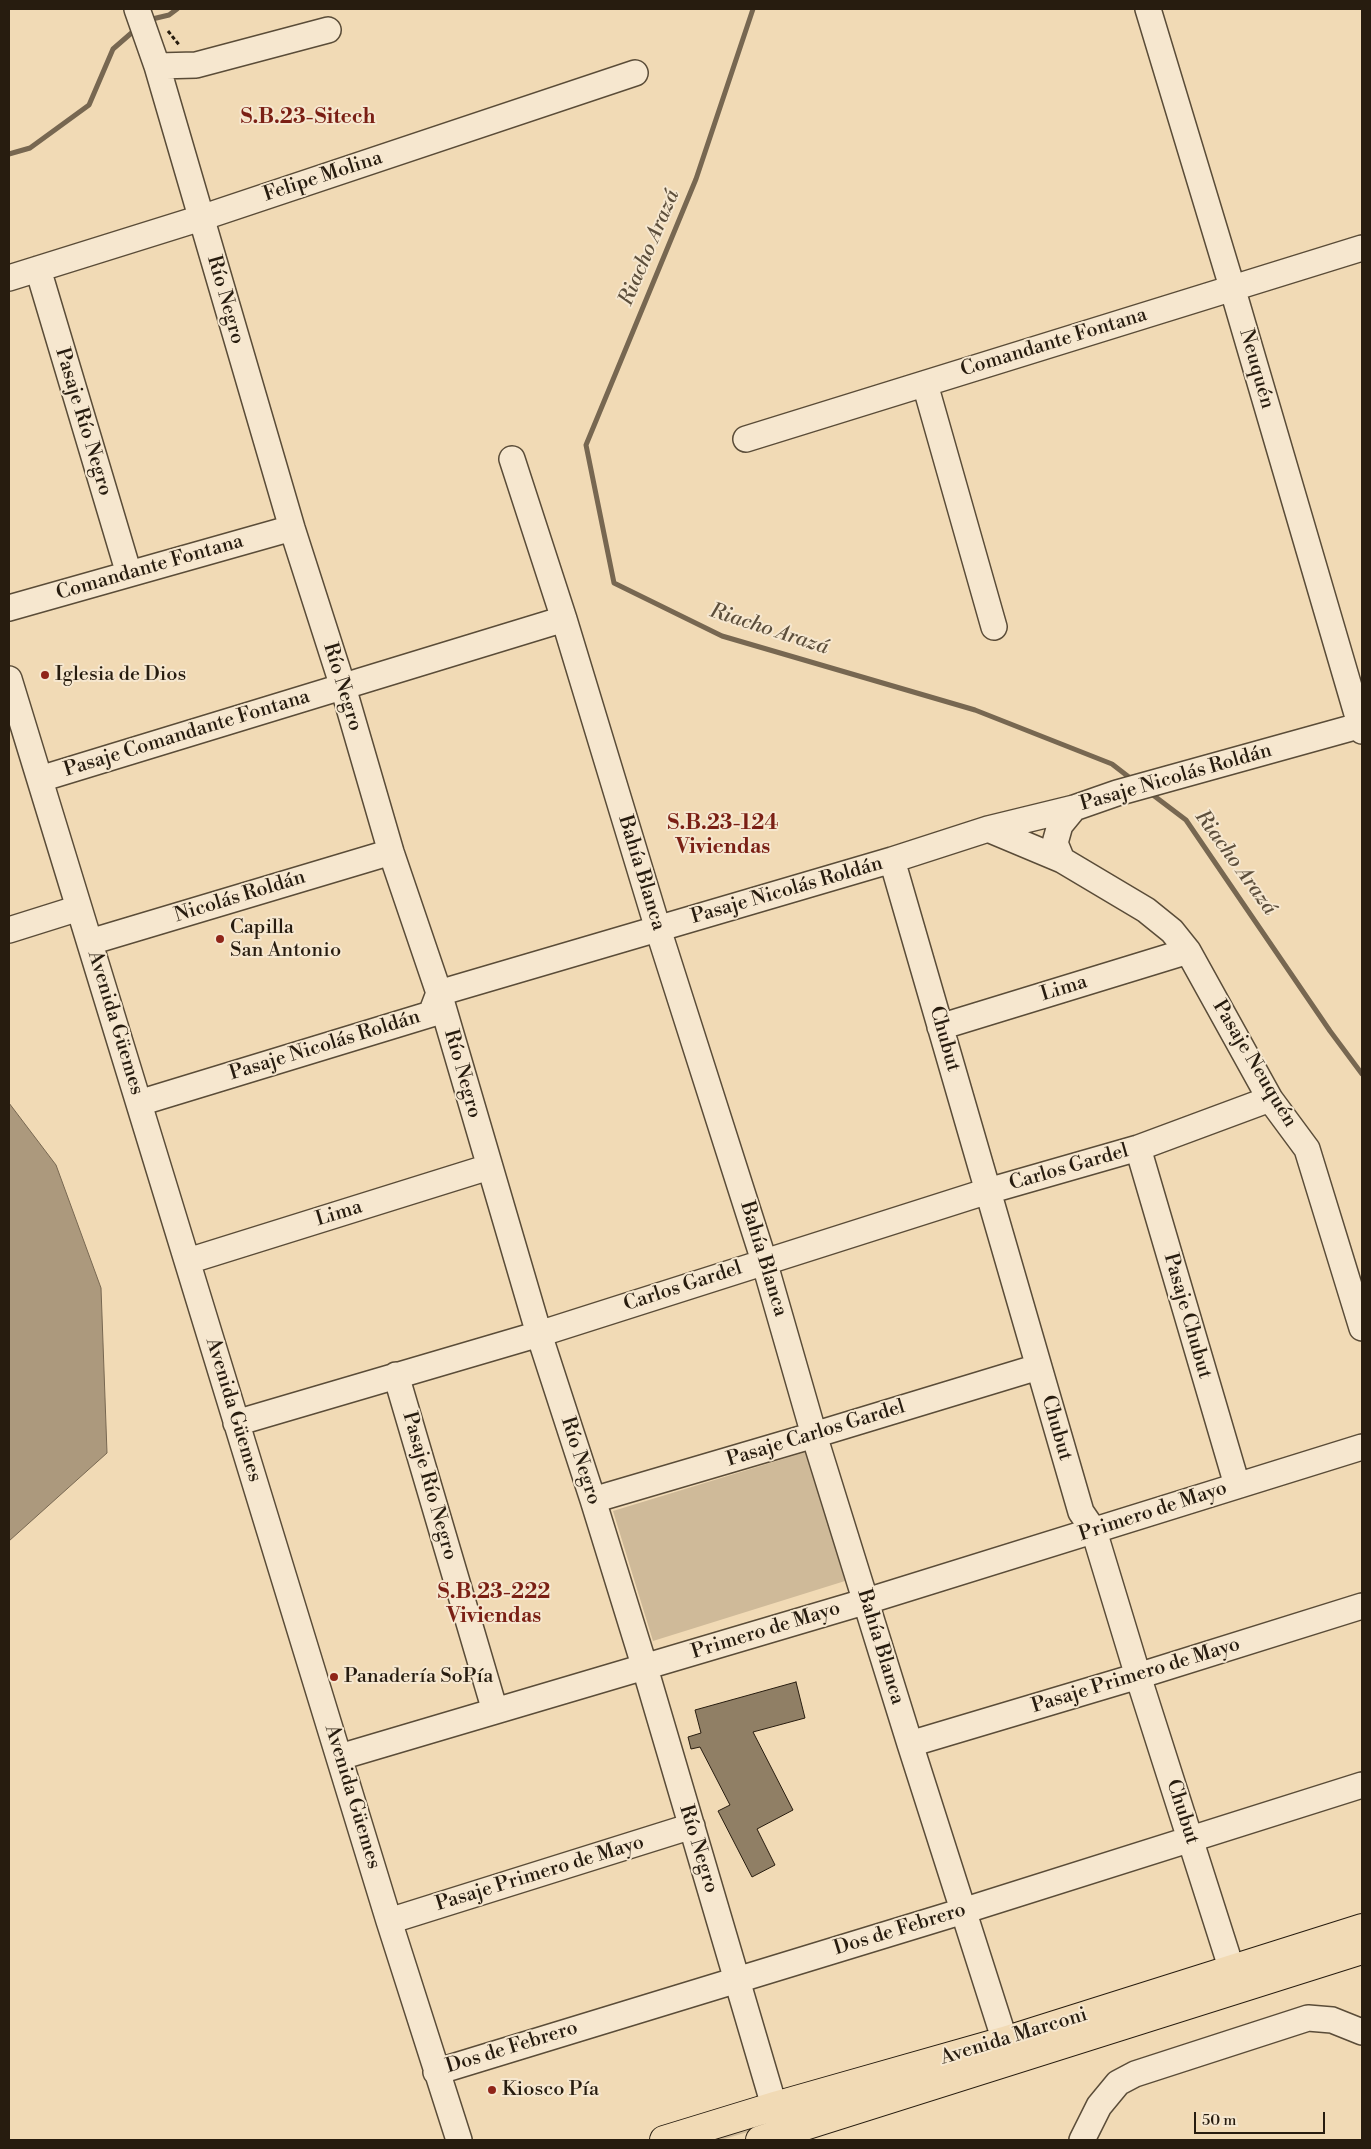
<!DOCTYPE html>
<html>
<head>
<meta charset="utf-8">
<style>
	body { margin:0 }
	#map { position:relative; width:1371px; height:2149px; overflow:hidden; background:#f1dab5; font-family:"Libre Bodoni",serif }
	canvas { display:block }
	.frame { position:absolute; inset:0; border:10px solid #271c0f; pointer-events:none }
	.scale { position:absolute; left:1194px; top:2112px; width:131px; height:22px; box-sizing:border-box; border:2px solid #271c0f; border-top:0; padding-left:6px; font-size:15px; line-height:18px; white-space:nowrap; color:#271c0f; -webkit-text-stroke:4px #f6e7cf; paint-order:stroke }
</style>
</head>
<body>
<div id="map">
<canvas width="1371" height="2149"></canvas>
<div class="frame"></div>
<div class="scale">50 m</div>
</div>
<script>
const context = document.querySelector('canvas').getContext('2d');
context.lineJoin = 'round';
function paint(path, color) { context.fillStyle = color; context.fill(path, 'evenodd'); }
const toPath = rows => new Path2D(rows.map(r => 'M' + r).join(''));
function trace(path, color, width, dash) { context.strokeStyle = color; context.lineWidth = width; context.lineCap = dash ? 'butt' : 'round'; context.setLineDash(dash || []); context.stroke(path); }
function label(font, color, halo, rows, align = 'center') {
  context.font = font + ' "Libre Bodoni",serif'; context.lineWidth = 4; context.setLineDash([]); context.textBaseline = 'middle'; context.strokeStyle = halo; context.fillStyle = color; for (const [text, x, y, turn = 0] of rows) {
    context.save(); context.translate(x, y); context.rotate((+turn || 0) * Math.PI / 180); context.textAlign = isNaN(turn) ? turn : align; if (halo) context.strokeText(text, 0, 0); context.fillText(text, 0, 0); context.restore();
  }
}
paint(toPath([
	[806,1452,845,1581,653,1641,613,1511],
	[750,2126,751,2131,721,2140,705,2140]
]), '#cfba99');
const water = toPath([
	[9,1103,56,1165,101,1288,107,1453,9,1541,9,1103]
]);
paint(water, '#ac997d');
trace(water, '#776751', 1);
trace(toPath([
	[753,9,696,179,586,445,614,583,722,636,975,710,1112,764,1134,781],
	[148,20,169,15,177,9],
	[9,154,30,148,89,105,113,49,136,29],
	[1149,792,1186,820,1330,1031,1362,1074]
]), '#776751', 5);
const building = toPath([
	[796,1682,805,1718,753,1732,793,1810,757,1829,775,1865,752,1877,718,1811,730,1805,700,1747,691,1749,688,1737,701,1733,695,1710,796,1682]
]);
paint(building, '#907f65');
trace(building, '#271c0f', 1);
const minor = toPath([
	[137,9,157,66,292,528,343,687,391,852,439,993,539,1334,593,1500,645,1668,780,2126],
	[1148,9,1232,287,1362,731],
	[157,66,196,65,328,30],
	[38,269,129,574],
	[9,278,201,218,635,73],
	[925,384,994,627],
	[746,439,1362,248],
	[512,459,564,619,658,929,764,1261,814,1435,910,1744,1011,2060],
	[9,608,292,528],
	[9,679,389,1921,459,2140],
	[40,779,564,619],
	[988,829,1062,860,1146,910,1172,931,1188,951,1270,1099,1307,1149,1362,1328],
	[892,860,1081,1512,1094,1531,1138,1676,1238,1989],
	[1062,860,1055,843,1060,825,1074,808],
	[9,930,79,908],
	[90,942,391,852],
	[439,993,892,860,988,829,1074,808,1117,793,1362,725],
	[940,1027,1188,951],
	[139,1103,431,1014,439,993],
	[1138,1148,1237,1485],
	[188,1261,489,1167],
	[396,1375,495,1711],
	[236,1423,539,1334,988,1191,1138,1148,1270,1099],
	[593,1500,814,1435,1038,1367],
	[910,1744,1138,1676,1362,1606],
	[340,1757,867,1601,1362,1447],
	[389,1921,692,1826],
	[436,2072,963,1911,1362,1785],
	[1082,2140,1099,2106,1118,2083,1135,2074,1308,2018,1332,2020,1362,2032]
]);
const major = toPath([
	[664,2140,775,2106,1004,2041,1362,1928],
	[760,2140,1362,1950]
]);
trace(minor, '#5a4c38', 28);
trace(major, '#271c0f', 30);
trace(toPath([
	[168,31,180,46]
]), '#271c0f', 3, [4, 2.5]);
trace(minor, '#f6e7cf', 25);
trace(major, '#f1dab5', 28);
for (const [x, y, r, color] of [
	[45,675,5,"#8f2418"],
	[220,939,5,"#8f2418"],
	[334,1677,5,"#8f2418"],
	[492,2090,5,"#8f2418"]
]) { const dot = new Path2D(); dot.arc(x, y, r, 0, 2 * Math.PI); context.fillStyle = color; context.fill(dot); trace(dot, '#f6e7cf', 2); }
label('20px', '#271c0f', '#f6e7cf', [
	["Felipe Molina",323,177,-18],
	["Río Negro",225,300,74],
	["Comandante Fontana",1054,343,-17],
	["Neuquén",1256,369,74],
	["Pasaje Río Negro",83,422,73],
	["Comandante Fontana",150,568,-16],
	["Río Negro",342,687,73],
	["Pasaje Comandante Fontana",187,734,-17],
	["Pasaje Nicolás Roldán",1176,778,-16],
	["Bahía Blanca",641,873,73],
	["Pasaje Nicolás Roldán",787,891,-16],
	["Nicolás Roldán",240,897,-17],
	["Lima",1064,989,-17],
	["Avenida Güemes",115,1023,73],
	["Chubut",944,1039,74],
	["Pasaje Nicolás Roldán",325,1046,-17],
	["Pasaje Neuquén",1254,1064,59],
	["Río Negro",462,1074,74],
	["Carlos Gardel",1069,1168,-16],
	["Lima",339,1214,-17],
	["Bahía Blanca",763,1259,73],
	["Carlos Gardel",683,1287,-18],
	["Pasaje Chubut",1187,1316,74],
	["Avenida Güemes",233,1410,73],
	["Chubut",1056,1428,74],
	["Pasaje Carlos Gardel",816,1434,-17],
	["Río Negro",580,1461,72],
	["Pasaje Río Negro",429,1486,74],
	["Primero de Mayo",1153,1512,-18],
	["Primero de Mayo",766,1631,-17],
	["Bahía Blanca",880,1647,73],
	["Pasaje Primero de Mayo",1136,1676,-17],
	["Avenida Güemes",352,1797,73],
	["Chubut",1182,1812,72],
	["Río Negro",698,1849,73],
	["Pasaje Primero de Mayo",540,1874,-17],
	["Dos de Febrero",900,1930,-17],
	["Avenida Marconi",1014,2037,-17],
	["Dos de Febrero",512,2048,-17]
]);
label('20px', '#271c0f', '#f6e7cf', [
	["Iglesia de Dios",55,675],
	["Capilla",230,928],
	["San Antonio",230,951],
	["Panadería SoPía",344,1677],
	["Kiosco Pía",502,2090]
], 'left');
label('bold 21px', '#7a1f14', '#f6e7cf', [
	["S.B.23-Sitech",308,118],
	["S.B.23-124",723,824],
	["Viviendas",723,848],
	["S.B.23-222",494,1593],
	["Viviendas",494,1617]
]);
label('italic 21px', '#5c4e3b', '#f6e7cf', [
	["Riacho Arazá",650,248,-67],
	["Riacho Arazá",769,630,18],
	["Riacho Arazá",1235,863,54]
]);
</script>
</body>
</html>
